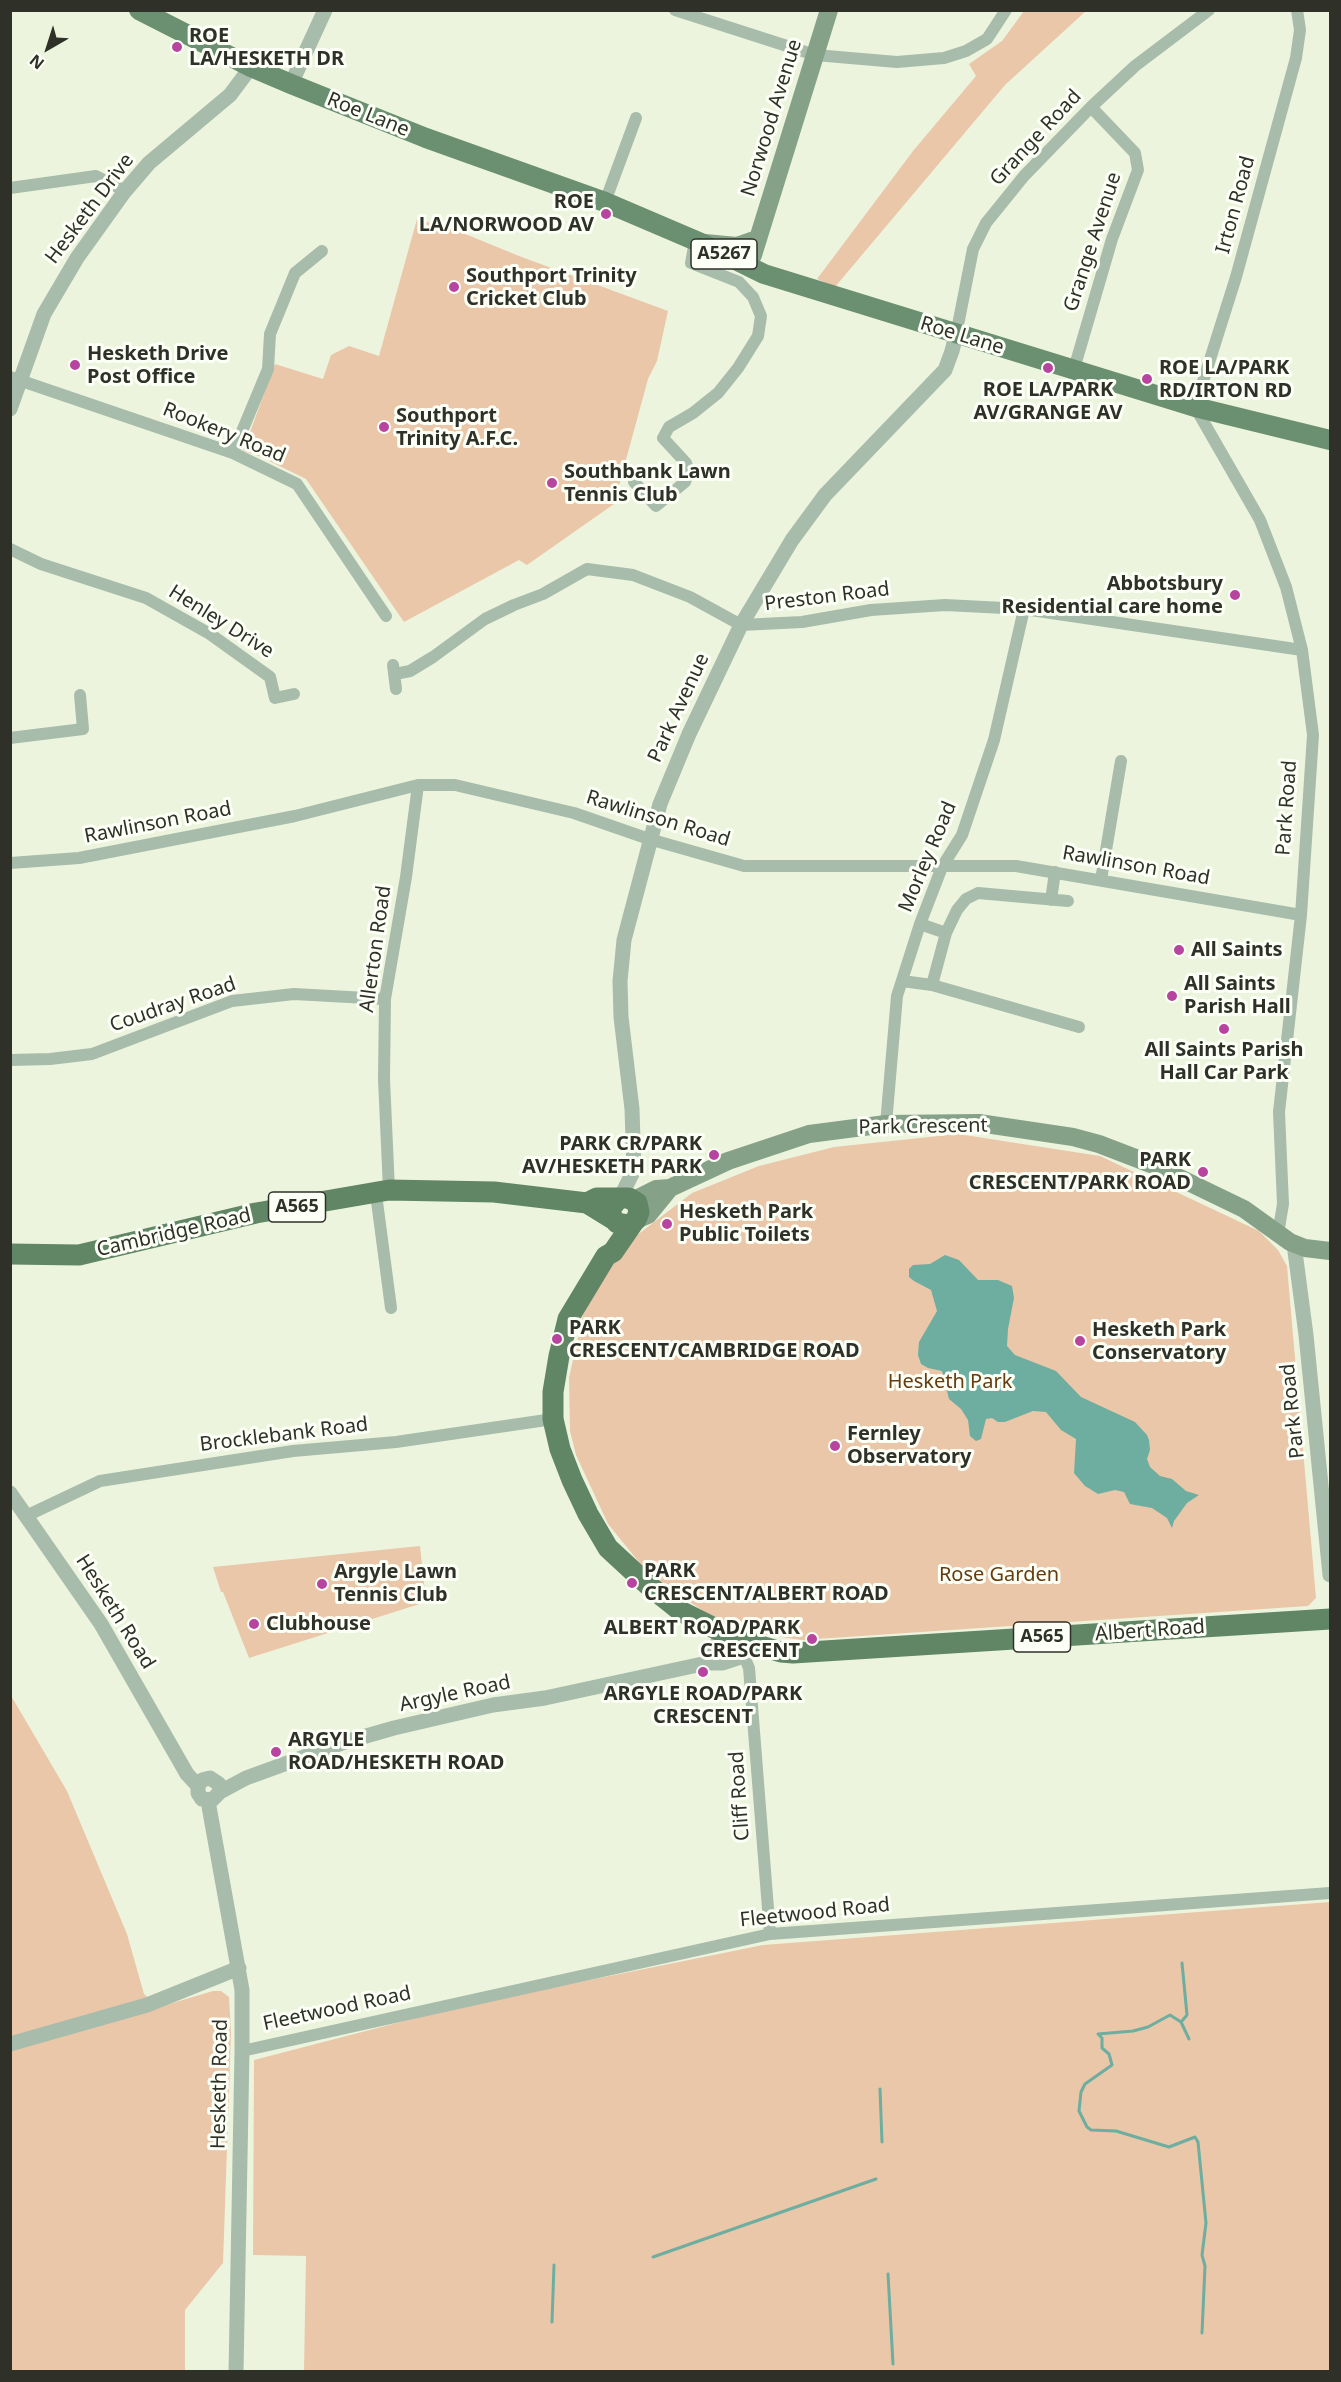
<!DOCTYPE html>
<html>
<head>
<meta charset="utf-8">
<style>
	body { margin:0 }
	#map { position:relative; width:1341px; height:2382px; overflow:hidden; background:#edf4de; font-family:"Noto Sans",sans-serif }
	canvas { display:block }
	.frame { position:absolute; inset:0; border:12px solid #2f3129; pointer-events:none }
	.north { position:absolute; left:18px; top:18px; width:60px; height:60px; -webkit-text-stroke:4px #fcfff6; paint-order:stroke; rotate:219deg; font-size:16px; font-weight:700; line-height:24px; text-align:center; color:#2f3129 }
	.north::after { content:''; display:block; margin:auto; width:21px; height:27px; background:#2f3129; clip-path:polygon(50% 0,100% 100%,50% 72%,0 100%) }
</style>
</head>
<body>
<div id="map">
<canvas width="1341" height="2382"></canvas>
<div class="frame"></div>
<div class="north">N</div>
</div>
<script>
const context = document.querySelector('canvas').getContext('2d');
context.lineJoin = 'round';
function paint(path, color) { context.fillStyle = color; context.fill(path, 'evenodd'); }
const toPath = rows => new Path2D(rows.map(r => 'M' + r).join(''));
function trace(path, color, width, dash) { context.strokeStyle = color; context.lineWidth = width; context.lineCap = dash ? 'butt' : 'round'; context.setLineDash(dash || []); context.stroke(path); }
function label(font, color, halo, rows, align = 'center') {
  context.font = font + ' "Noto Sans",sans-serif'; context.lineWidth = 6; context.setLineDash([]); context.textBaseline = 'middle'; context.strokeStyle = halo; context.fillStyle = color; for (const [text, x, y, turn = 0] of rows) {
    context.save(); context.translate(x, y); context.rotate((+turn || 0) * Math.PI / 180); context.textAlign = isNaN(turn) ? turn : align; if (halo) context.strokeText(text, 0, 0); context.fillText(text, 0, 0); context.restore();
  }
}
paint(toPath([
	[1024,11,1086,11,1005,85,835,287,817,279,913,151,976,76,969,64,1002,41],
	[417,219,458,231,519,256,668,311,657,361,648,379,614,504,527,565,519,560,404,622,306,479,259,456,243,451,275,364,323,379,331,355,349,346,379,356],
	[958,1134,1100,1156,1259,1231,1278,1250,1287,1266,1316,1598,1308,1606,802,1640,767,1635,731,1625,703,1611,647,1572,608,1524,576,1455,570,1431,569,1378,583,1315,607,1270,632,1239,692,1193,759,1166,834,1147],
	[420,1546,426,1602,249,1658,223,1592,221,1592,213,1567],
	[10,1694,67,1791,127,1934,144,1994,159,2007,213,1991,221,1991,229,1997,231,2033,223,2263,185,2310,185,2371,11,2371],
	[1330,1902,1330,2371,304,2371,306,2256,253,2255,254,2060,466,2005,763,1945]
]), '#eac7a9');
paint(toPath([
	[945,1255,959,1260,978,1280,998,1280,1012,1286,1014,1298,1008,1329,1007,1346,1015,1355,1056,1371,1081,1397,1135,1422,1147,1435,1149,1440,1150,1450,1147,1459,1150,1467,1160,1476,1172,1479,1186,1491,1199,1495,1187,1503,1174,1521,1172,1528,1167,1518,1152,1508,1130,1504,1124,1492,1115,1490,1098,1494,1085,1486,1074,1473,1076,1439,1061,1430,1046,1412,1033,1411,1005,1422,998,1422,992,1418,986,1419,981,1439,976,1441,970,1436,968,1420,961,1409,949,1399,942,1371,928,1368,921,1364,918,1355,919,1342,937,1311,931,1290,914,1281,909,1277,909,1269,913,1265,930,1264]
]), '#6daea0');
trace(toPath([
	[1181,2022,1187,2015,1182,1963],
	[1189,2039,1181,2022,1170,2015,1148,2027,1133,2031,1098,2034,1102,2038,1102,2048,1109,2054,1112,2065,1085,2084,1081,2092,1079,2111,1087,2127,1091,2130,1116,2131,1169,2147,1195,2137,1198,2142,1206,2223,1202,2255,1205,2266,1202,2333],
	[880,2089,882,2142],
	[653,2257,876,2179],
	[888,2274,893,2364],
	[552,2322,554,2265]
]), '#6daea0', 3);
trace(toPath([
	[675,10,815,55,897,62,944,58,966,51,987,39,1006,10],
	[10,188,96,176,125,191],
	[605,202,636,118],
	[956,335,973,249,986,223,1024,176,1091,107,1135,66,1209,10],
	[1074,369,1112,239,1138,170,1135,153,1091,107],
	[10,377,233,453,297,484,386,616],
	[233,453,268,369,270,334,295,273,322,251],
	[634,482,656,506,685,482,689,472,686,463,663,438,669,427,693,413,718,393,738,368,758,336,761,316,753,297,739,282,691,263,695,241],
	[10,549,41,564,146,598,210,634,270,677,275,698,294,694],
	[393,665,396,689],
	[395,674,410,671,433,657,485,619,514,605,543,594,587,569,633,575,690,597,741,625,802,622,871,610,945,605,1024,609,1302,650],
	[10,738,83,729,80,695],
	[10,863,79,858,295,816,418,785,455,785,574,813,649,839,744,866,1016,866,1301,915],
	[1101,880,1121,761],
	[1051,900,1055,872],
	[1068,901,978,893,966,899,957,910,946,933,932,985,1079,1027],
	[920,924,946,933],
	[902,981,932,985],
	[10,1060,50,1059,92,1054,232,1001,294,994,385,999],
	[886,1124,897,996,920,924,942,867,962,835,994,740,1024,609],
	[389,1190,384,1079,385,999,406,877,418,785],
	[376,1194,391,1308],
	[1278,1234,1283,1204,1279,1112,1301,915,1313,735,1302,650,1286,587,1260,520,1195,407,1236,277,1296,58,1300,30,1297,10],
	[26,1516,100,1481,293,1451,396,1442,553,1419],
	[744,1656,749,1668,770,1934],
	[242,2051,770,1934,1330,1893]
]), '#a8bcab', 12);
trace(toPath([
	[291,84,325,10],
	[10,409,44,314,77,258,125,191,149,163,230,95,251,67],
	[620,1198,634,1170,632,1109,621,1017,620,981,624,940,660,804,689,734,741,625,792,540,825,495,945,370,952,351,956,335],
	[1294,1244,1306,1335,1330,1575],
	[10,1493,101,1624,187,1774,198,1786],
	[707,1663,722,1634],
	[220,1792,219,1784,210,1778,202,1780,198,1786,198,1793,202,1799,212,1800,220,1792,246,1778,345,1742,394,1728,493,1705,545,1698,707,1663,723,1663,744,1656,755,1645],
	[208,1801,242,1990,242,2051,236,2372],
	[10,2044,147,2005,239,1968]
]), '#a8bcab', 15);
trace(toPath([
	[705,243,737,246,757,239],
	[747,265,753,255,829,10],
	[634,1200,656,1189,670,1188,728,1161,809,1134,886,1124,979,1123,1073,1137,1099,1144,1151,1164,1244,1209,1290,1242,1305,1248,1330,1251],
	[636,1220,648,1215,670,1188]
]), '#85a289', 18);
trace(toPath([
	[139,10,251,67,291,84,426,138,605,202,701,243,764,274,1195,407,1330,440]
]), '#6b8f71', 20);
trace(toPath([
	[587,1203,597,1198,629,1198,637,1203,639,1212,636,1220,629,1225,617,1223,611,1216,611,1208,619,1198],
	[633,1223,613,1252,606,1256,568,1319,559,1356,553,1392,553,1419,560,1449,572,1480,588,1514,608,1548,647,1584,682,1612,734,1638,781,1652,793,1653,1330,1619],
	[10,1254,79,1255,256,1213,389,1190,494,1192,587,1203,613,1219]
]), '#608666', 21);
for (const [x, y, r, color] of [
	[177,47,6,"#b745a0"],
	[606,214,6,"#b745a0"],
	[454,287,6,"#b745a0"],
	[75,365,6,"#b745a0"],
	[1048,368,6,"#b745a0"],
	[1147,379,6,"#b745a0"],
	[384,427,6,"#b745a0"],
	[552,483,6,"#b745a0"],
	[1235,595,6,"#b745a0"],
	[1179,950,6,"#b745a0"],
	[1172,996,6,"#b745a0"],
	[1224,1029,6,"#b745a0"],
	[714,1155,6,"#b745a0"],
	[1203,1172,6,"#b745a0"],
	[667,1224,6,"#b745a0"],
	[557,1339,6,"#b745a0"],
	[1080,1341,6,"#b745a0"],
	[835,1446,6,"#b745a0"],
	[632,1583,6,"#b745a0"],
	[322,1584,6,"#b745a0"],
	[254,1624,6,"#b745a0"],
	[812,1639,6,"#b745a0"],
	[703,1672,6,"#b745a0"],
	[276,1752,6,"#b745a0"]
]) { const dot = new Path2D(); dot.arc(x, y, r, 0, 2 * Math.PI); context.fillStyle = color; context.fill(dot); trace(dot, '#fcfff6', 2); }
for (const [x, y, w] of [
	[724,254,66],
	[297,1207,57],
	[1042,1637,57]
]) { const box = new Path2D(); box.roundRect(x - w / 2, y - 15, w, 30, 4.5); context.fillStyle = '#fcfff6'; context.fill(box); trace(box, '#2f3129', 1.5); }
label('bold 18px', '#2f3129', null, [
	["A5267",724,254],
	["A565",297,1207],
	["A565",1042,1637]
]);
label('bold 20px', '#2f3129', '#fcfff6', [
	["ROE",189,36],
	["LA/HESKETH DR",189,59],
	["ROE",594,202,"right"],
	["LA/NORWOOD AV",594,225,"right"],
	["Southport Trinity",466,276],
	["Cricket Club",466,299],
	["Hesketh Drive",87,354],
	["Post Office",87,377],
	["ROE LA/PARK",1159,368],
	["RD/IRTON RD",1159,391],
	["ROE LA/PARK",1048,390,"center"],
	["AV/GRANGE AV",1048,413,"center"],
	["Southport",396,416],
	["Trinity A.F.C.",396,439],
	["Southbank Lawn",564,472],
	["Tennis Club",564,495],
	["Abbotsbury",1223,584,"right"],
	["Residential care home",1223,607,"right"],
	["All Saints",1191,950],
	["All Saints",1184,984],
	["Parish Hall",1184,1007],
	["All Saints Parish",1224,1050,"center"],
	["Hall Car Park",1224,1073,"center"],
	["PARK CR/PARK",702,1144,"right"],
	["AV/HESKETH PARK",702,1167,"right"],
	["PARK",1191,1160,"right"],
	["CRESCENT/PARK ROAD",1191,1183,"right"],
	["Hesketh Park",679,1212],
	["Public Toilets",679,1235],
	["PARK",569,1328],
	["CRESCENT/CAMBRIDGE ROAD",569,1351],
	["Hesketh Park",1092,1330],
	["Conservatory",1092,1353],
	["Fernley",847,1434],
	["Observatory",847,1457],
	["PARK",644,1571],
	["CRESCENT/ALBERT ROAD",644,1594],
	["Argyle Lawn",334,1572],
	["Tennis Club",334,1595],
	["Clubhouse",266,1624],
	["ALBERT ROAD/PARK",800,1628,"right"],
	["CRESCENT",800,1651,"right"],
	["ARGYLE ROAD/PARK",703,1694,"center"],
	["CRESCENT",703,1717,"center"],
	["ARGYLE",288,1740],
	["ROAD/HESKETH ROAD",288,1763]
], 'left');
label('20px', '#2f3129', '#fcfff6', [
	["Roe Lane",368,115,22],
	["Norwood Avenue",772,118,-73],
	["Grange Road",1036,138,-47],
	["Irton Road",1236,205,-75],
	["Hesketh Drive",90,209,-53],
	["Grange Avenue",1093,242,-72],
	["Roe Lane",962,336,17],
	["Rookery Road",224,433,22],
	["Preston Road",827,597,-7],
	["Henley Drive",221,622,32],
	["Park Avenue",679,708,-65],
	["Park Road",1287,808,-86],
	["Rawlinson Road",658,819,17],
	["Rawlinson Road",158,823,-11],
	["Morley Road",928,857,-67],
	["Rawlinson Road",1136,866,10],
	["Allerton Road",376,949,-82],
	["Coudray Road",173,1005,-19],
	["Park Crescent",923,1127,-1],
	["Cambridge Road",174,1233,-13],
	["Park Road",1293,1411,-96],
	["Brocklebank Road",284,1435,-7],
	["Hesketh Road",115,1612,58],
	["Albert Road",1150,1631,-4],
	["Argyle Road",455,1694,-12],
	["Cliff Road",740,1796,-94],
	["Fleetwood Road",815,1913,-6],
	["Fleetwood Road",337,2009,-12],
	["Hesketh Road",220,2084,-89]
]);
label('20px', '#653c10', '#fcfff6', [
	["Hesketh Park",950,1382],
	["Rose Garden",999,1575]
]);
</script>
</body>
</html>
